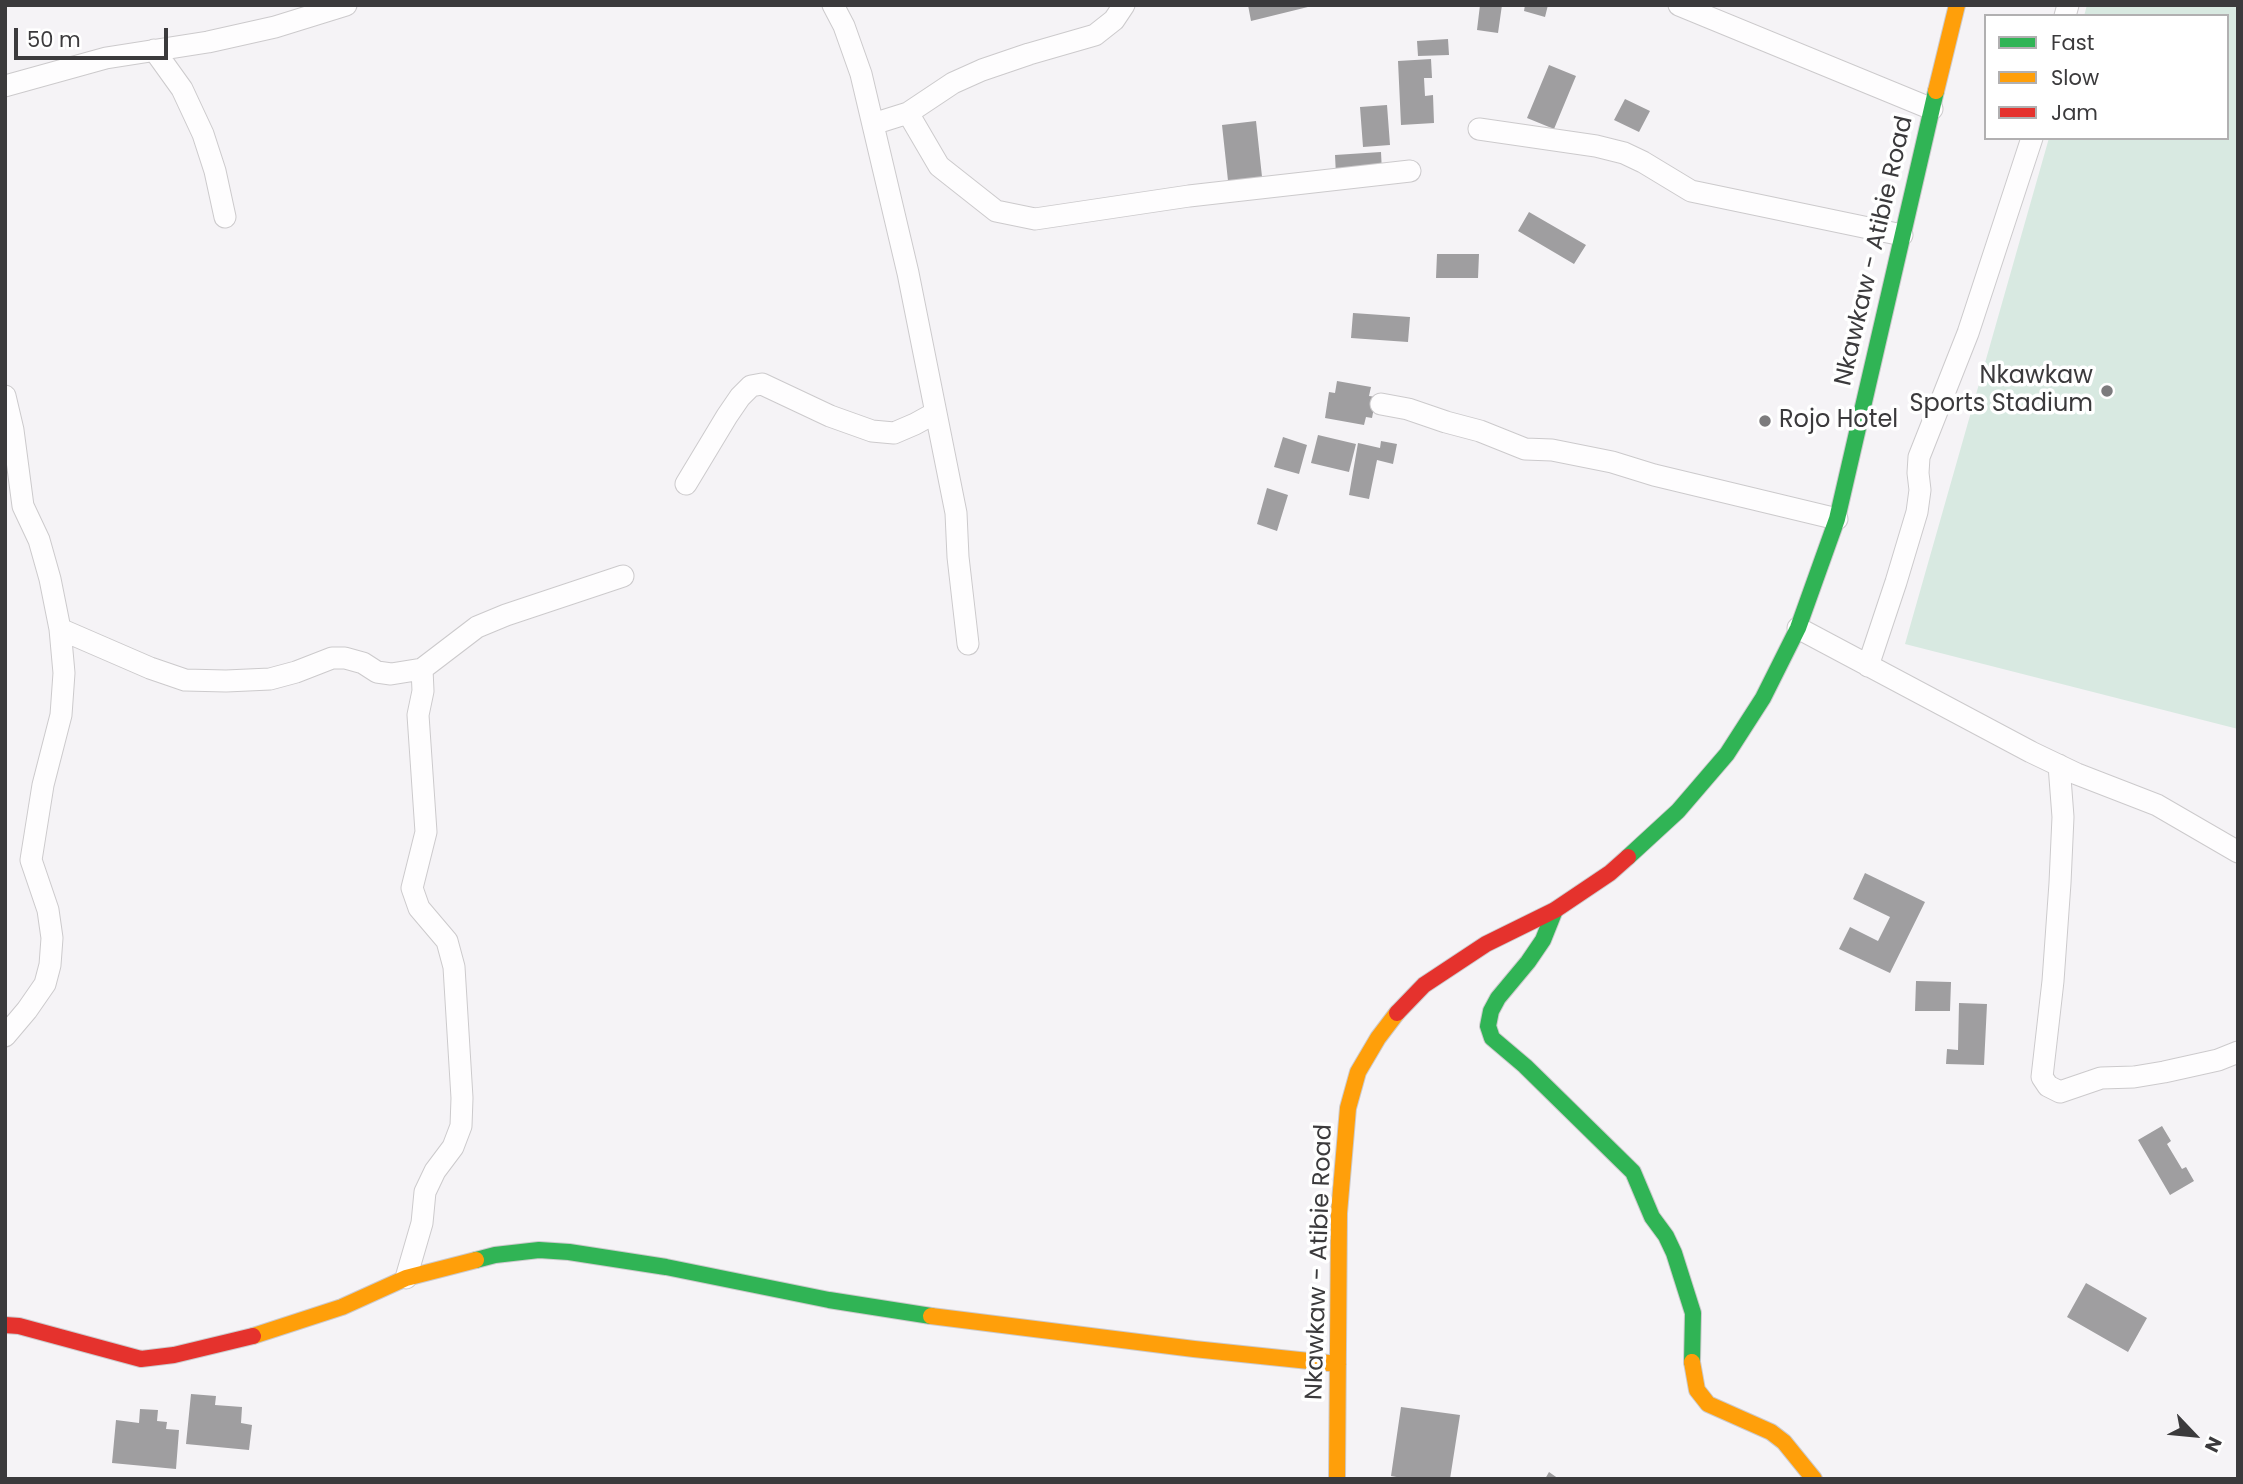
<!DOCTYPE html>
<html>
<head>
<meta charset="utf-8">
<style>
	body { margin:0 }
	#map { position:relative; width:2243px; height:1484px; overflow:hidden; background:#f5f3f6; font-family:Poppins,sans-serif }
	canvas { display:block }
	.frame { position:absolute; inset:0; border:7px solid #3b3a3c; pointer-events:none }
	.legend { position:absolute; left:1984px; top:14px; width:245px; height:126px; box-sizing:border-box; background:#fff; border:2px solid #b1b0b1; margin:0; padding:9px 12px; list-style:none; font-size:21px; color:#3b3a3c }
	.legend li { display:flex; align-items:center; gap:14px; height:35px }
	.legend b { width:35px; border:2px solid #b1b0b1 }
	.north { position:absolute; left:2159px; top:1400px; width:70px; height:70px; -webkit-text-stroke:5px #fff; paint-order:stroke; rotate:116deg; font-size:19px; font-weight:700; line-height:28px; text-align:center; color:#3b3a3c }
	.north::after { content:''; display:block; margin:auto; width:24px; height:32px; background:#3b3a3c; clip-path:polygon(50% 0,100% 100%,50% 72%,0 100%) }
	.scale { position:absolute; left:14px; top:28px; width:154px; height:32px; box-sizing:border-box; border:4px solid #3b3a3c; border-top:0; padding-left:9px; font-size:21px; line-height:24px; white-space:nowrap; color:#3b3a3c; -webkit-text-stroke:5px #fff; paint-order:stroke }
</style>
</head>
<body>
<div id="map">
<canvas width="2243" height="1484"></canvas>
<div class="frame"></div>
<ul class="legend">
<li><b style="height:9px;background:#30b455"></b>Fast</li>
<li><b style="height:9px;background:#ff9f0a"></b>Slow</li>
<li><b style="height:9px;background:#e5322d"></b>Jam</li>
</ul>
<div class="north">N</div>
<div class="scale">50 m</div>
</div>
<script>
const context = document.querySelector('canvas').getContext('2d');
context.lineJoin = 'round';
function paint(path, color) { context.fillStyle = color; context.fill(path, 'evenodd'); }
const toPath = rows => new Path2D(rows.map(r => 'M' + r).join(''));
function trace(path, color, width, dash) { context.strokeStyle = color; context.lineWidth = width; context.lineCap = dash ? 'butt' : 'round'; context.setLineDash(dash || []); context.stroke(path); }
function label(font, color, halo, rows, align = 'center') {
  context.font = font + ' Poppins,sans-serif'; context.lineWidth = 7; context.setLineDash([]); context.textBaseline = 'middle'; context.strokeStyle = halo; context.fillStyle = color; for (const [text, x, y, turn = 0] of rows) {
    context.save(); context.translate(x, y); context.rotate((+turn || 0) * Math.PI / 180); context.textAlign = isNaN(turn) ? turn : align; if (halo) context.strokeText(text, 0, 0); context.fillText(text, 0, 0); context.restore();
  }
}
paint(toPath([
	[2087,5,2238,5,2238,729,1905,644,2049,138,2227,138,2227,16,2084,16]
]), '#d8e9e1');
paint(toPath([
	[1248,5,1312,5,1312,6,1251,21],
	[1480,5,1502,5,1498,33,1477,30],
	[1525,5,1548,5,1545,17,1524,11],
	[1448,39,1449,55,1418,56,1417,41],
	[1431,59,1432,78,1424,78,1425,96,1433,95,1434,123,1401,125,1398,61],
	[1549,65,1576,76,1554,129,1527,118],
	[1625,99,1650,111,1639,132,1614,120],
	[1387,105,1390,145,1363,147,1360,107],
	[1256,121,1263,186,1229,190,1222,125],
	[1381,152,1382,172,1336,175,1335,155],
	[1529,212,1586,245,1574,264,1518,231],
	[1437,254,1479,254,1478,278,1436,278],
	[1353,313,1410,317,1408,342,1351,338],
	[1337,381,1371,387,1369,396,1376,397,1372,418,1366,417,1364,425,1325,418,1329,392,1335,393],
	[1318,435,1356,444,1349,472,1311,463],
	[1283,437,1307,445,1299,474,1274,467],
	[1381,441,1397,444,1393,464,1377,460,1369,499,1349,495,1358,443,1380,448],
	[1267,488,1288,495,1277,531,1257,524],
	[1865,873,1925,902,1890,973,1839,949,1850,927,1878,941,1890,917,1853,899],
	[1916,981,1951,982,1950,1011,1915,1011],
	[1959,1003,1987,1004,1984,1065,1946,1064,1947,1049,1958,1050],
	[2162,1126,2171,1141,2167,1144,2182,1169,2186,1167,2194,1181,2170,1195,2138,1140],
	[2086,1283,2147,1318,2128,1352,2067,1317],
	[191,1394,216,1396,215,1405,242,1407,241,1423,252,1425,249,1450,186,1444],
	[1401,1407,1460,1415,1450,1479,1408,1479,1391,1476],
	[140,1409,158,1410,157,1421,167,1422,166,1429,179,1430,176,1469,112,1463,116,1420,139,1423],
	[1549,1472,1559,1479,1545,1479]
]), '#9f9ea0');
const street = toPath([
	[833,5,844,26,861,74,908,273,956,513,958,557,968,644],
	[1679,5,1932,109],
	[2065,16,2068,5],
	[154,50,182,89,203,134,215,171,225,217],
	[5,86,106,58,208,42,275,27,346,5],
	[908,113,939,166,996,211,1035,219,1189,196,1410,171],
	[873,124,908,113,953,83,982,70,1029,54,1095,35,1114,20,1124,5],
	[1479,129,1596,146,1624,153,1643,162,1691,191,1902,235],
	[5,396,13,430,23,506,39,540,50,579,60,629,64,673,61,715,43,785,31,860,48,910,52,938,50,965,45,984,27,1010,5,1036],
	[1381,404,1408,409,1446,422,1480,431,1525,449,1552,450,1612,462,1654,475,1837,519],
	[686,484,727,416,740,397,751,386,762,384,830,416,872,431,894,433,915,424,935,413],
	[1798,628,2031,752,2077,774,2157,805,2238,852],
	[60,629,150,668,185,680,226,681,270,679,296,672,332,658,345,658,363,663,377,672,391,674,422,669,477,627,506,615,623,576],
	[1868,666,1896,582,1917,512,1920,490,1918,473,1919,457,1968,333,2032,138],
	[2059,765,2063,817,2060,883,2053,981,2042,1077,2048,1086,2060,1092,2101,1078,2134,1077,2164,1072,2218,1060,2238,1052],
	[406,1278,422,1223,425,1192,435,1171,453,1147,461,1126,462,1098,454,967,447,941,419,908,412,888,426,832,418,715,423,691,422,669]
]);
const fast = toPath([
	[1628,857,1678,811,1727,754,1763,698,1798,628,1837,519,1936,91],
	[1555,910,1543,940,1528,962,1498,998,1491,1011,1488,1026,1492,1038,1525,1066,1633,1172,1652,1217,1666,1236,1674,1253,1693,1313,1692,1362],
	[476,1260,495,1255,539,1250,569,1252,666,1267,829,1300,931,1316]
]);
const slow = toPath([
	[1936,91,1957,5],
	[931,1316,1194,1349,1338,1364],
	[253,1336,342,1307,406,1278,476,1260],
	[1692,1362,1697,1390,1708,1404,1771,1432,1784,1442,1814,1479],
	[1337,1479,1339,1213,1348,1108,1358,1072,1378,1038,1397,1013]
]);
const jam = toPath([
	[1397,1013,1424,985,1486,944,1555,910,1610,873,1628,857],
	[5,1325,19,1326,141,1359,174,1355,253,1336]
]);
trace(street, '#cccacc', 23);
trace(fast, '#cccacc', 18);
trace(slow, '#cccacc', 18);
trace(jam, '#cccacc', 18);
trace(street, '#fefdfe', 21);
trace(fast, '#30b455', 16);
trace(slow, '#ff9f0a', 16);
trace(jam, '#e5322d', 16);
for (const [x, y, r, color] of [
	[2107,391,7,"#7c7b7d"],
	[1765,421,7,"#7c7b7d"]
]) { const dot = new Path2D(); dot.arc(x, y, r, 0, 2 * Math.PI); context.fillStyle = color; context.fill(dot); trace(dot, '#fff', 2.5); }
label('24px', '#3b3a3c', '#fff', [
	["Nkawkaw - Atibie Road",1875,251,-77],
	["Nkawkaw - Atibie Road",1320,1262,-88]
]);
label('24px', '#3b3a3c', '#fff', [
	["Nkawkaw",2093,377],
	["Sports Stadium",2093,405],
	["Rojo Hotel",1779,421,"left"]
], 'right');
</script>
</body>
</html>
